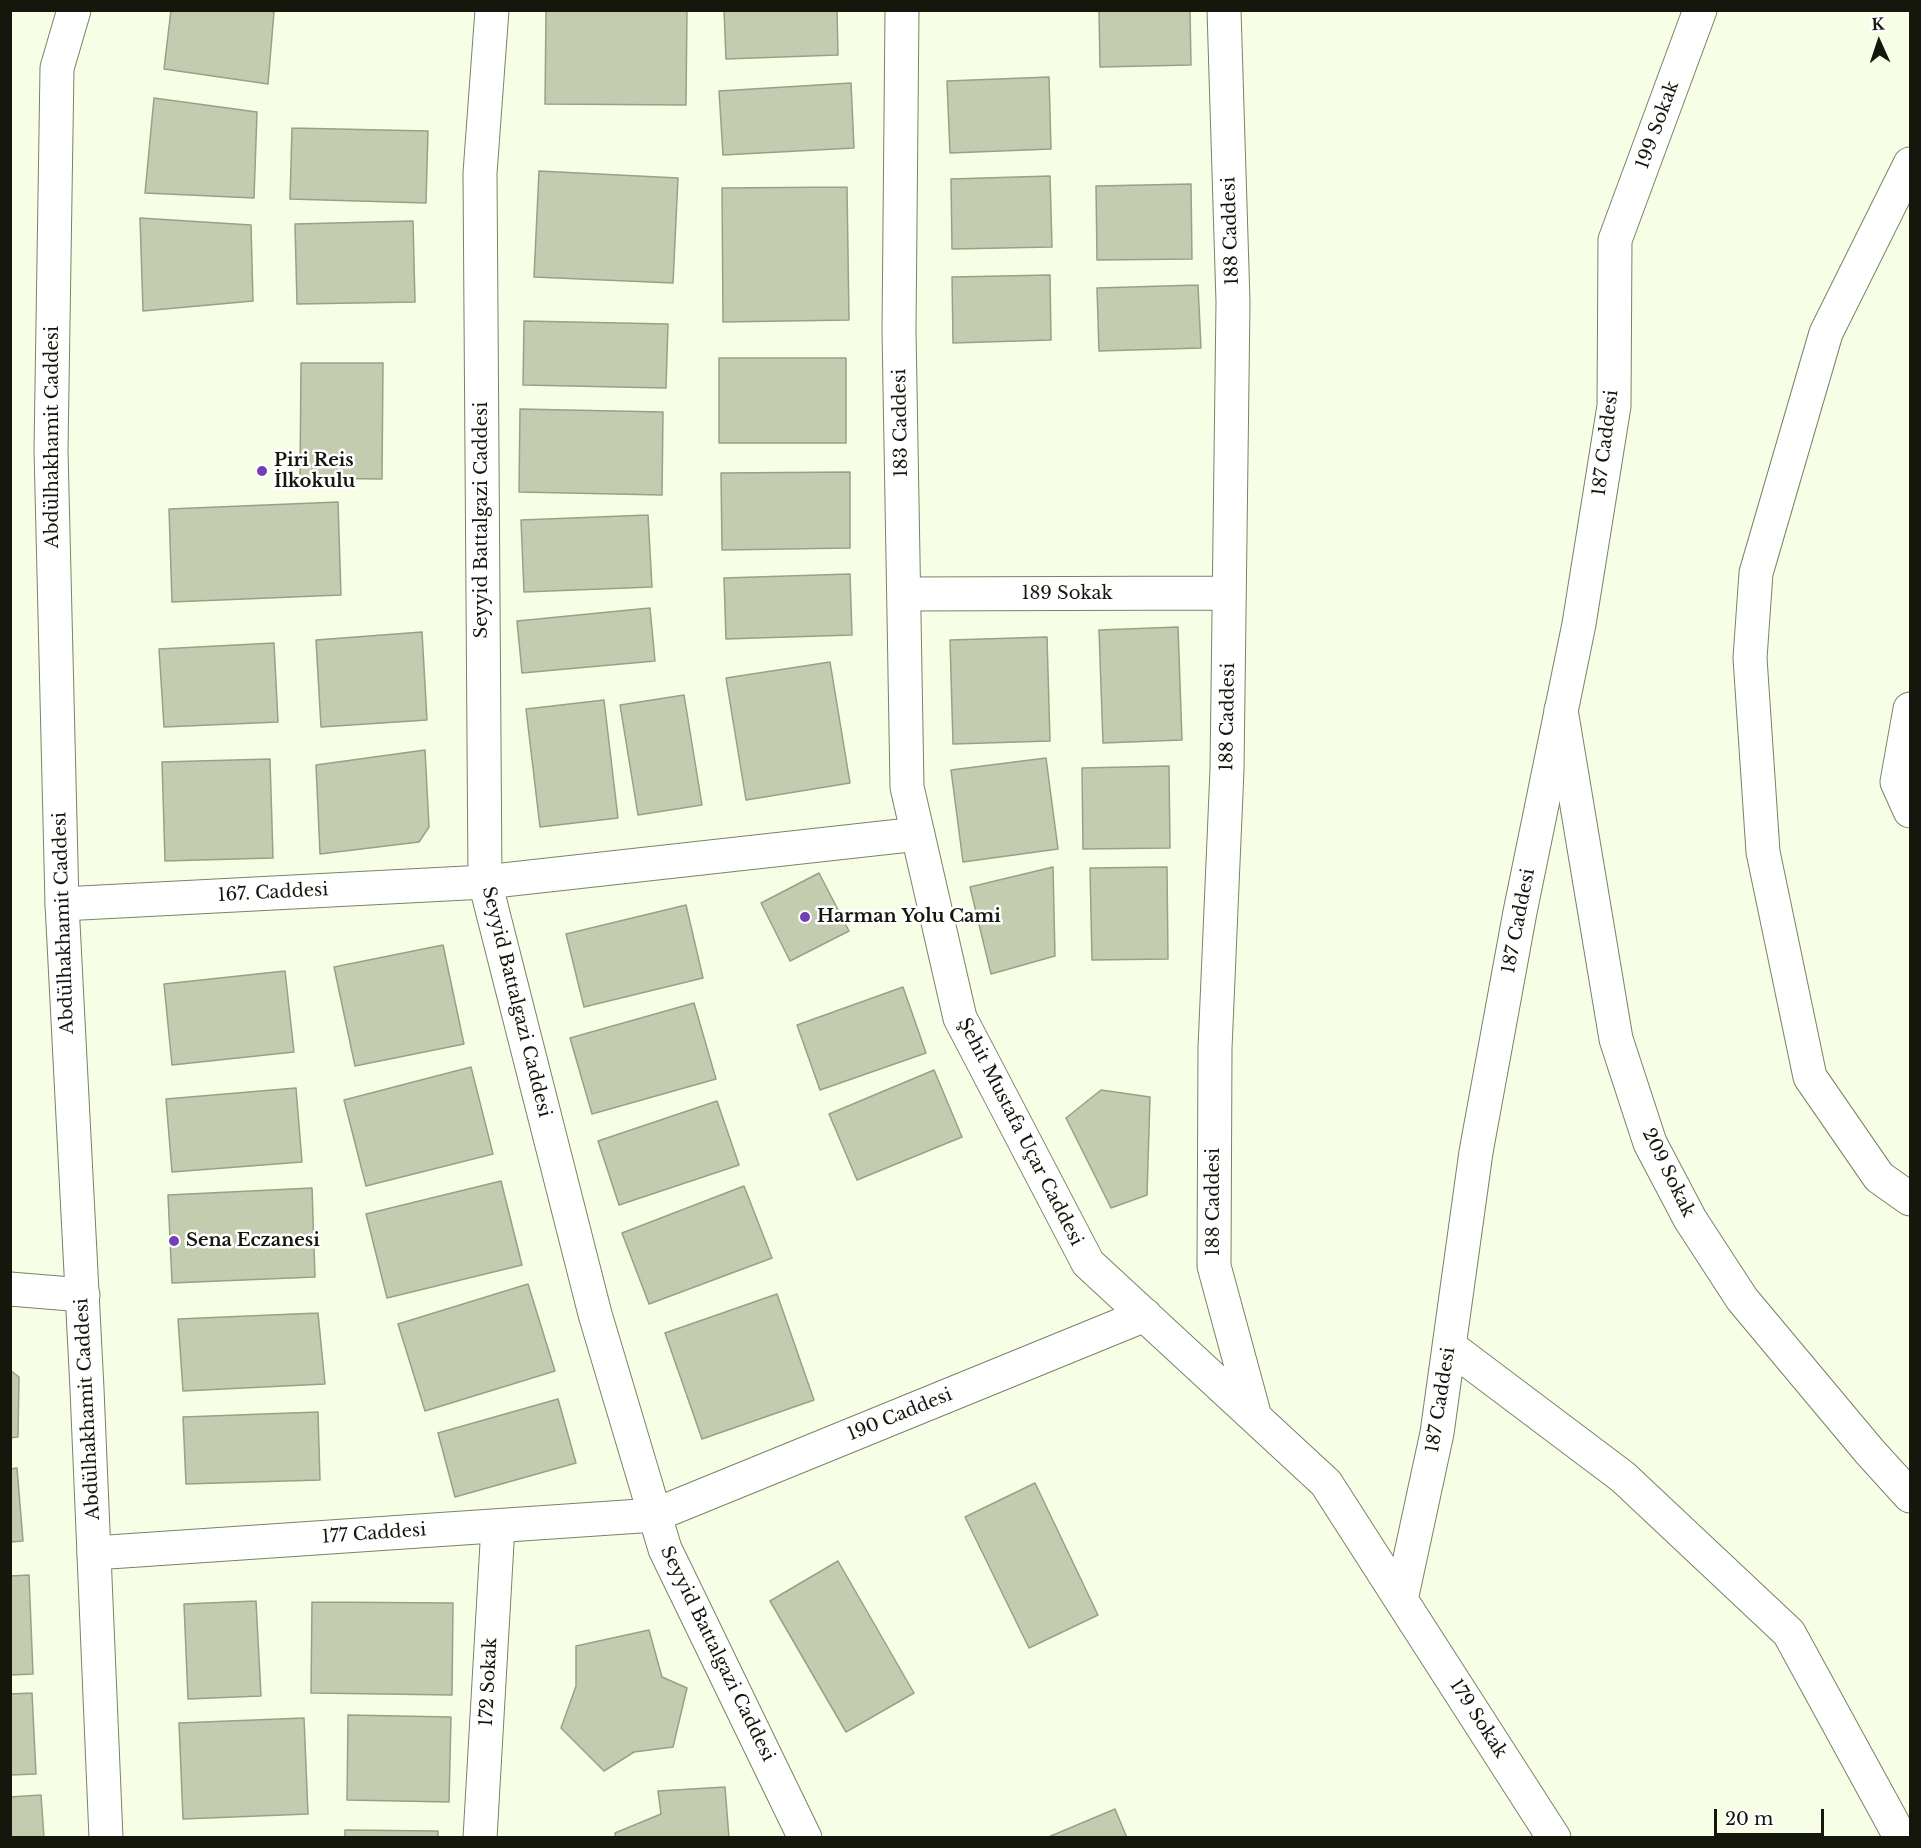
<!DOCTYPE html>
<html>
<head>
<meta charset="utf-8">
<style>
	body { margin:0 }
	#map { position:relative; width:1921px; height:1848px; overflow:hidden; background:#f7fee6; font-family:"Libre Baskerville",serif }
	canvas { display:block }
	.frame { position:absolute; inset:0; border:12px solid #15170d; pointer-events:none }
	.north { position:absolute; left:1849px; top:12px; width:60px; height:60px; -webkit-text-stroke:4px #fff; paint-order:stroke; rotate:357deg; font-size:16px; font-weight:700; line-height:24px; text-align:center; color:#15170d }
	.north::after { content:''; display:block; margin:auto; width:21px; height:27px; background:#15170d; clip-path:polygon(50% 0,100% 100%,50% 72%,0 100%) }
	.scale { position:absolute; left:1714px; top:1809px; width:110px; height:27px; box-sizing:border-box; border:3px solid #15170d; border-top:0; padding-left:8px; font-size:18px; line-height:21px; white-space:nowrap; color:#15170d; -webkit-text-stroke:4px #fff; paint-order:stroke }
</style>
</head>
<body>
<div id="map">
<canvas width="1921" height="1848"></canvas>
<div class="frame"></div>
<div class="north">K</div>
<div class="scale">20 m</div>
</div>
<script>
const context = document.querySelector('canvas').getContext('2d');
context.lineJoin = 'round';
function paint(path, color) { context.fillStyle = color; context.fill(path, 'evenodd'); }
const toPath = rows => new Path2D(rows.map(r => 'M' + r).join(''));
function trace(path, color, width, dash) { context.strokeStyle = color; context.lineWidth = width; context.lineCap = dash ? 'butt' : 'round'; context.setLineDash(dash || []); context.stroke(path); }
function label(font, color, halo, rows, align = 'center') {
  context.font = font + ' "Libre Baskerville",serif'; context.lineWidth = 5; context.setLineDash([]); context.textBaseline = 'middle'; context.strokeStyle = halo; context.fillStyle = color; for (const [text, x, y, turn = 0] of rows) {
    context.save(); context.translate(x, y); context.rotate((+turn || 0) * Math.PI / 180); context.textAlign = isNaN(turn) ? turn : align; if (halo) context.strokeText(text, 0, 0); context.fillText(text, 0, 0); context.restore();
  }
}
const building = toPath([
	[171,10,265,10,274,12,268,84,164,69,171,10],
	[546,10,687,10,686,105,545,104,546,10],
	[724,10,837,10,838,55,726,59,724,10],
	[1099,10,1190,10,1191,65,1100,67,1099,10],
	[1049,77,1051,149,950,153,947,81,1049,77],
	[851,83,854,148,723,155,719,91,851,83],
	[154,98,257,112,254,198,145,193,154,98],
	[292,128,428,131,426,203,290,199,292,128],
	[539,171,678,178,673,283,534,277,539,171],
	[1050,176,1052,247,952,249,951,179,1050,176],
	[1191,184,1192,259,1097,260,1096,186,1191,184],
	[847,187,849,320,723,322,722,188,847,187],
	[140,218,251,225,253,301,143,311,140,218],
	[413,221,415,302,297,304,295,224,413,221],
	[1050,275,1051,340,953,343,952,277,1050,275],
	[1198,285,1201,348,1099,351,1097,288,1198,285],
	[524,321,668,324,666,388,523,385,524,321],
	[719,358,846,358,846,443,719,443,719,358],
	[301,363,383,363,382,479,300,478,301,363],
	[520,409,663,412,662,495,519,492,520,409],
	[850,472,850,548,722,550,721,473,850,472],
	[338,502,341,595,172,602,169,509,338,502],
	[648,515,652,587,524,592,521,520,648,515],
	[850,574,852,635,726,639,724,578,850,574],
	[650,608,655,661,522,673,517,621,650,608],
	[1178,627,1182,740,1103,743,1099,630,1178,627],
	[422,632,427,720,321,727,316,640,422,632],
	[1047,637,1050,741,953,744,950,640,1047,637],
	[274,643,278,722,164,727,159,649,274,643],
	[830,662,850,783,746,800,726,678,830,662],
	[684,695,702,805,638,815,620,705,684,695],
	[604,700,618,818,540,827,526,709,604,700],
	[425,750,429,827,419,842,320,854,316,765,425,750],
	[1046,758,1058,849,963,862,951,770,1046,758],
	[270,759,273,858,165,861,162,762,270,759],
	[1169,766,1170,848,1083,849,1082,768,1169,766],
	[1053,867,1055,956,991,974,970,887,1053,867],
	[1167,867,1168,959,1092,960,1090,868,1167,867],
	[819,873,849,931,790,961,761,903,819,873],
	[686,905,703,978,584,1007,566,934,686,905],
	[443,945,464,1044,355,1066,334,967,443,945],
	[285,971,294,1052,172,1065,164,984,285,971],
	[903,987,926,1053,820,1090,797,1025,903,987],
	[694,1003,716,1079,592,1114,570,1038,694,1003],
	[471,1067,493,1154,366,1186,344,1100,471,1067],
	[934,1070,962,1137,857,1180,829,1114,934,1070],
	[296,1088,302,1162,172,1172,166,1099,296,1088],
	[1101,1090,1150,1097,1147,1195,1111,1208,1066,1118,1101,1090],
	[717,1101,739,1165,619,1205,598,1141,717,1101],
	[501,1181,522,1265,387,1298,366,1214,501,1181],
	[744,1186,772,1258,649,1304,622,1233,744,1186],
	[312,1188,315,1277,172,1283,168,1195,312,1188],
	[528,1284,555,1371,425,1411,398,1324,528,1284],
	[777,1294,814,1400,702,1439,665,1333,777,1294],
	[318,1313,325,1384,183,1391,178,1319,318,1313],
	[10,1370,19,1377,18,1437,10,1438,10,1370],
	[558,1399,576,1463,455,1497,438,1433,558,1399],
	[318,1412,320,1480,186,1484,183,1417,318,1412],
	[17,1468,23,1541,10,1542,10,1469,17,1468],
	[1035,1483,1098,1615,1029,1648,965,1517,1035,1483],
	[838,1561,914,1693,846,1732,770,1601,838,1561],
	[29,1575,33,1674,10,1675,10,1576,29,1575],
	[256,1601,261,1696,188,1699,184,1604,256,1601],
	[312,1602,453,1603,452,1695,311,1693,312,1602],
	[649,1630,662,1677,687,1688,673,1747,634,1752,604,1771,561,1728,576,1686,576,1646,649,1630],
	[32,1693,36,1774,10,1775,10,1694,32,1693],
	[348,1715,451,1717,449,1802,347,1800,348,1715],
	[304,1718,308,1814,183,1819,179,1723,304,1718],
	[725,1787,729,1838,616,1838,615,1833,661,1814,658,1791,725,1787],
	[41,1795,44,1838,10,1838,10,1797,41,1795],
	[1115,1809,1127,1838,1046,1838,1115,1809],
	[345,1830,438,1831,438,1838,345,1838,345,1830]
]);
paint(building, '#c3ccae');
trace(building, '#98a184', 1.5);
const street = toPath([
	[902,10,899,330,907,787,960,1018,1088,1263,1326,1483,1554,1838],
	[1224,10,1233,302,1227,770,1215,1048,1214,1266,1255,1417],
	[1910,164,1826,333,1756,573,1750,658,1763,852,1810,1077,1879,1177,1910,1199],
	[904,594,1229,593],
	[1910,709,1897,782,1910,811],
	[62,904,485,882,918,834],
	[10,1289,83,1295],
	[1449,1346,1623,1477,1789,1633,1901,1838],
	[94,1553,655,1515,1145,1315],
	[1401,1600,1437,1433,1476,1152,1520,912,1579,624,1614,406,1615,240,1700,10],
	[480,1838,498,1526]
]);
const secondary = toPath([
	[74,10,57,68,51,450,62,904,87,1389,106,1838],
	[492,10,480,173,485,882,595,1314,665,1549,805,1838],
	[1561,710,1616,1039,1650,1143,1690,1219,1742,1299,1870,1452,1910,1496]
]);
trace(street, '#7a8267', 35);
trace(secondary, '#7a8267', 35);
trace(street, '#fff', 33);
trace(secondary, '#fff', 33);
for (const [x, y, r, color] of [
	[262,471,6,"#743eb5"],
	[805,917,6,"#743eb5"],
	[174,1241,6,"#743eb5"]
]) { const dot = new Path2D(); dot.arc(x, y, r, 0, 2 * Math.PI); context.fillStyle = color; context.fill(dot); trace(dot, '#fff', 2); }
label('18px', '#15170d', '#fff', [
	["199 Sokak",1658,125,-70],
	["188 Caddesi",1231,231,-92],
	["183 Caddesi",901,423,-91],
	["Abdülhakhamit Caddesi",53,437,-90],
	["187 Caddesi",1606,443,-83],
	["Seyyid Battalgazi Caddesi",482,520,-90],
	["189 Sokak",1067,594],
	["188 Caddesi",1228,717,-89],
	["167. Caddesi",273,893,-3],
	["187 Caddesi",1519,921,-79],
	["Abdülhakhamit Caddesi",64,923,-92],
	["Seyyid Battalgazi Caddesi",516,1002,76],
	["Şehit Mustafa Uçar Caddesi",1020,1132,63],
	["209 Sokak",1668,1173,64],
	["188 Caddesi",1214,1202,-90],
	["187 Caddesi",1441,1400,-81],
	["Abdülhakhamit Caddesi",88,1409,-93],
	["190 Caddesi",900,1415,-22],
	["177 Caddesi",374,1534,-4],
	["Seyyid Battalgazi Caddesi",717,1654,64],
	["172 Sokak",489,1682,-87],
	["179 Sokak",1478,1719,57]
]);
label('bold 18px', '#15170d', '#fff', [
	["Piri Reis",274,461],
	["İlkokulu",274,482],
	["Harman Yolu Cami",817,917],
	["Sena Eczanesi",186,1241]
], 'left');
</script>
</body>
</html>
